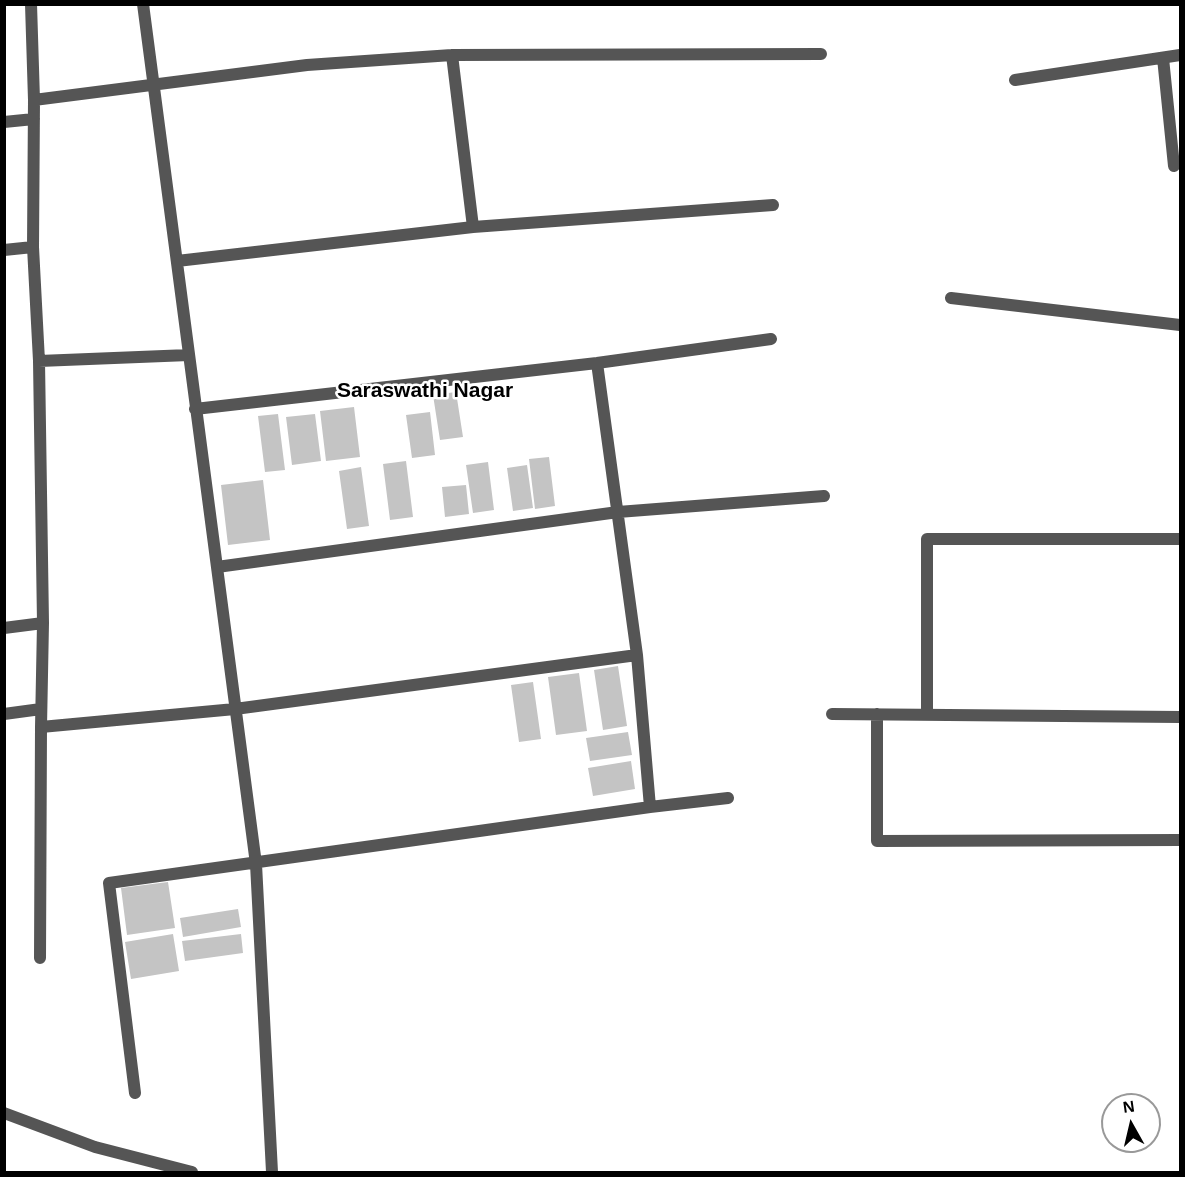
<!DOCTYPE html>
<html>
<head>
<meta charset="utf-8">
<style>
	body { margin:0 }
	#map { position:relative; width:1185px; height:1177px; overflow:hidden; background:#fff; font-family:Arial,sans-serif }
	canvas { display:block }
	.frame { position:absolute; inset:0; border:6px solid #000; pointer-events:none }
	.north { position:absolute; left:1101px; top:1093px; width:60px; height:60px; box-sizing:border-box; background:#fff; border:2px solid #999; border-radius:50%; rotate:352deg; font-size:16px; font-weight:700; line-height:24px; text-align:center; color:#000 }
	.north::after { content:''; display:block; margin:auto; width:21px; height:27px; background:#000; clip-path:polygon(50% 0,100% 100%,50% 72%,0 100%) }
</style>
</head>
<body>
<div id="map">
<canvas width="1185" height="1177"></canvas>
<div class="frame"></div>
<div class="north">N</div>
</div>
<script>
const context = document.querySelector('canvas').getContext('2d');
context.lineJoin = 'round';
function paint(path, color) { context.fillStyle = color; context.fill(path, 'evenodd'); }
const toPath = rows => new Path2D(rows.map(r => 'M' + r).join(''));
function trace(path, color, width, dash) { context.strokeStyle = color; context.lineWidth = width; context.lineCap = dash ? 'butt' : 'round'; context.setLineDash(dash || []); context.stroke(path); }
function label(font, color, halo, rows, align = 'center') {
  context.font = font + ' Arial,sans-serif'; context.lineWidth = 5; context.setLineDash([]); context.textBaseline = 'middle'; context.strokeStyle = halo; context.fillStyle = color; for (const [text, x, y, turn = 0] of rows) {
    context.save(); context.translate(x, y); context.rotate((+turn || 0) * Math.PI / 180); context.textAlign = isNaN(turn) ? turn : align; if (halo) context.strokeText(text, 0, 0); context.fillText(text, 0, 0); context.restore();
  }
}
paint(toPath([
	[456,392,463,437,440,440,433,395],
	[354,407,360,457,326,461,320,411],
	[430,412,435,455,412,458,406,415],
	[278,414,285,470,265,472,258,416],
	[315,414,321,461,292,465,286,417],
	[549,457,555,506,535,509,529,459],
	[406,461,413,517,390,520,383,464],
	[488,462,494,510,473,513,466,465],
	[527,465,533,508,513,511,507,468],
	[361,467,369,526,347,529,339,471],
	[263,480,270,540,228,545,221,485],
	[466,485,469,514,445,517,442,487],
	[618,666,627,726,603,730,594,670],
	[579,673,587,731,556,735,548,677],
	[533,682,541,739,519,742,511,685],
	[628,732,632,755,590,761,586,738],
	[631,761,635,789,593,796,588,768],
	[168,882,175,928,127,935,121,888],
	[238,909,241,927,183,937,180,918],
	[173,934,179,971,131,979,125,942],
	[241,934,243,953,185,961,182,941]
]), '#c4c4c4');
trace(toPath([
	[31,4,34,100,33,247,39,361,43,623,41,727,235,709,637,655],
	[143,4,256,864,272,1172],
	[452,55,473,227],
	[1163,58,1174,166],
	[1015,80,1180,55],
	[34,100,307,65,452,55,821,54],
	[4,122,34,119],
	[4,250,33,247],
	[177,261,473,227,773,205],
	[951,298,1180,325],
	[39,361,189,355],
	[597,363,637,655,650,807],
	[195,409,597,363,771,339],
	[217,567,618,512,824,496],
	[4,628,43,623],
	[4,714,41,709],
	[832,714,1180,717],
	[877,714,877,841,1180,840],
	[927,715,927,539,1180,539],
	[40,958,41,727],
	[135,1093,109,883,650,807,728,798],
	[4,1113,95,1147,192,1172]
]), '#555', 12);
label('bold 21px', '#000', '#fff', [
	["Saraswathi Nagar",425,391]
]);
</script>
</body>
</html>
